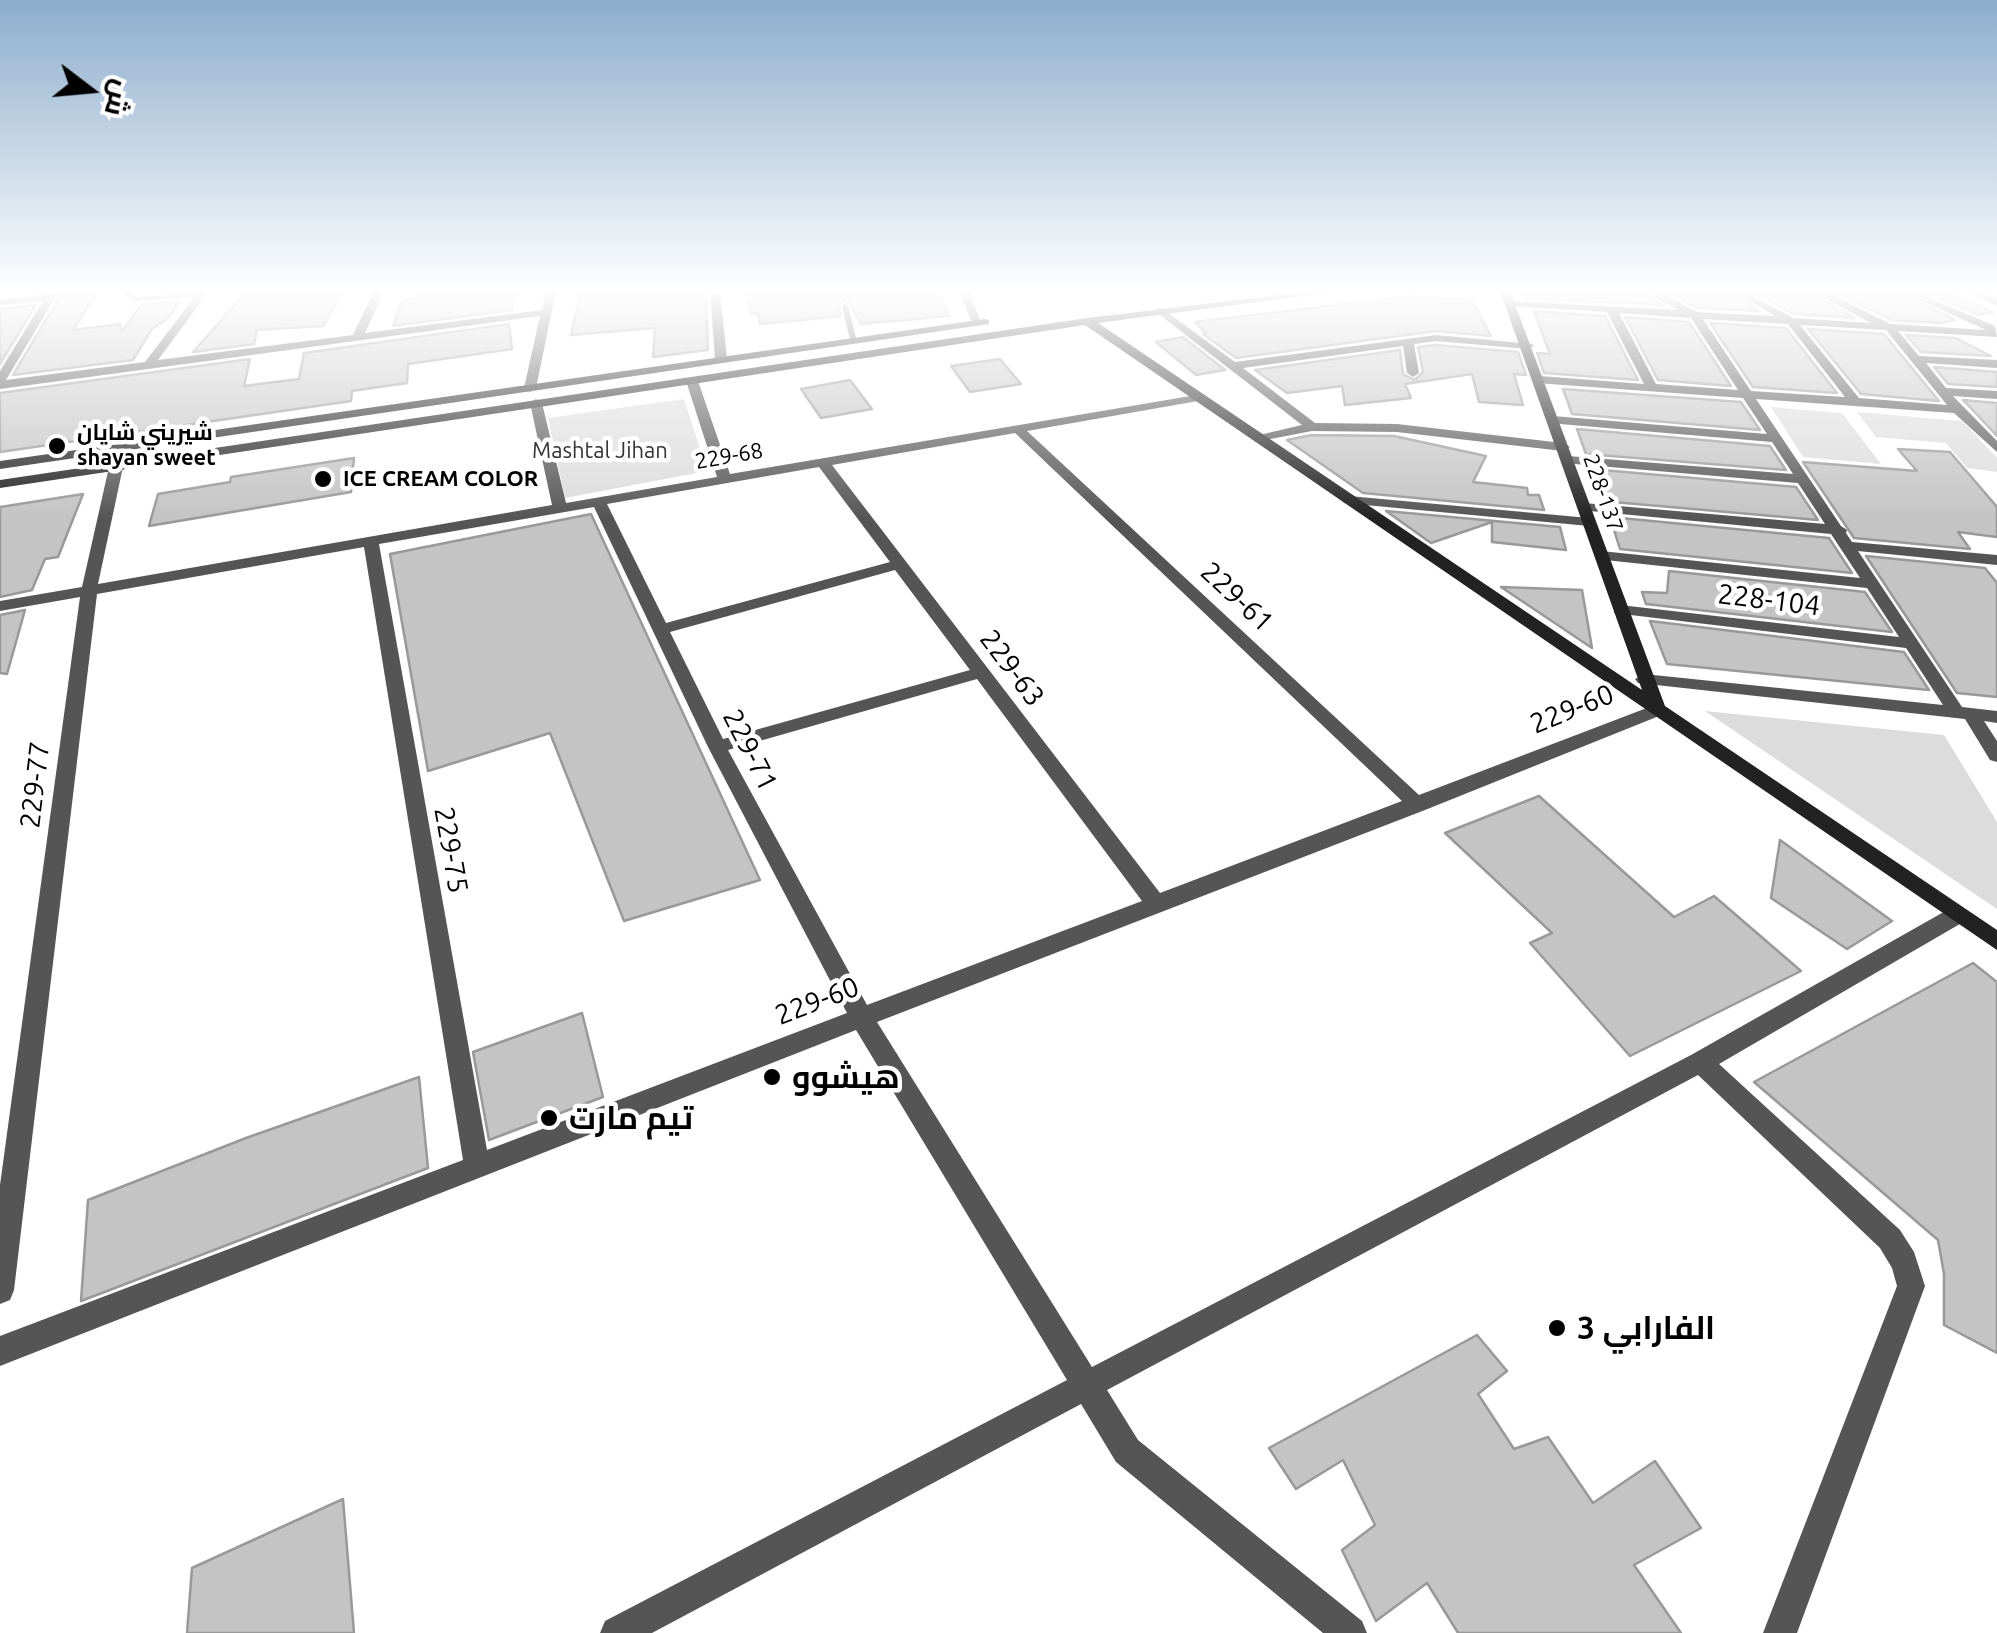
<!DOCTYPE html>
<html>
<head>
<meta charset="utf-8">
<style>
	body { margin:0 }
	#map { position:relative; width:1997px; height:1633px; overflow:hidden; background:#fff; font-family:Ubuntu,Cairo,sans-serif }
	canvas { display:block }
	.north { position:absolute; left:40px; top:40px; width:100px; height:100px; -webkit-text-stroke:8px #fff; paint-order:stroke; rotate:106deg; font-size:28px; font-weight:700; line-height:40px; text-align:center; color:#000 }
	.north::after { content:''; display:block; margin:auto; width:35px; height:45px; background:#000; clip-path:polygon(50% 0,100% 100%,50% 72%,0 100%) }
</style>
</head>
<body>
<div id="map">
<canvas width="1997" height="1633"></canvas>
<div class="north">ش</div>
</div>
<script>
const context = document.querySelector('canvas').getContext('2d');
context.lineJoin = 'round';
function paint(path, color) { context.fillStyle = color; context.fill(path, 'evenodd'); }
const toPath = rows => new Path2D(rows.map(r => 'M' + r).join(''));
function trace(path, color, width, dash) { context.strokeStyle = color; context.lineWidth = width; context.lineCap = dash ? 'butt' : 'round'; context.setLineDash(dash || []); context.stroke(path); }
function label(font, color, halo, rows, align = 'center') {
  context.font = font + ' Ubuntu,Cairo,sans-serif'; context.lineWidth = 9; context.setLineDash([]); context.textBaseline = 'middle'; context.strokeStyle = halo; context.fillStyle = color; for (const [text, x, y, turn = 0] of rows) {
    context.save(); context.translate(x, y); context.rotate((+turn || 0) * Math.PI / 180); context.textAlign = isNaN(turn) ? turn : align; if (halo) context.strokeText(text, 0, 0); context.fillText(text, 0, 0); context.restore();
  }
}
paint(toPath([
	[684,399,707,471,565,498,548,418],
	[1771,407,1842,413,1881,464,1803,457],
	[1857,412,1962,421,1997,458,1997,472,1967,468,1946,443,1876,437],
	[1705,711,1944,735,1997,822,1997,909]
]), '#dcdcdc');
const building = toPath([
	[63,291,98,291,73,330,120,324,122,331,142,304,180,302,168,318,152,329,133,360,13,375,63,291],
	[247,291,344,291,323,326,257,330,254,344,193,352,247,291],
	[420,291,517,291,512,310,393,326,402,300,417,299,420,291],
	[581,291,706,291,708,350,653,357,655,328,571,335,581,291],
	[746,291,938,291,949,316,861,324,850,303,843,301,838,305,841,316,760,324,758,313,751,314,746,291],
	[1519,291,1642,291,1663,305,1526,298,1519,291],
	[1664,291,1729,291,1760,311,1698,308,1664,291],
	[1751,291,1808,291,1854,318,1794,314,1751,291],
	[1832,291,1897,291,1955,320,1941,323,1892,320,1832,291],
	[1922,291,1944,291,1993,312,1979,315,1922,291],
	[1411,296,1472,300,1491,336,1436,331,1236,358,1203,334,1206,333,1195,322,1411,296],
	[36,305,0,364,0,309,36,305],
	[1534,311,1605,316,1638,380,1544,373,1537,353,1550,354,1534,311],
	[1625,317,1689,322,1731,386,1658,380,1625,317],
	[1710,323,1786,328,1837,393,1753,387,1710,323],
	[509,324,512,349,408,364,407,383,352,391,351,401,0,452,0,393,250,359,244,386,299,379,304,353,509,324],
	[1808,329,1884,334,1939,401,1861,394,1808,329],
	[1906,335,1956,338,1991,356,1921,352,1906,335],
	[1183,337,1225,370,1196,375,1156,342,1183,337],
	[1436,345,1518,352,1526,375,1514,374,1523,405,1479,402,1472,374,1405,384,1411,398,1345,405,1342,386,1287,393,1255,370,1400,350,1403,374,1415,380,1423,372,1418,347,1436,345],
	[1000,359,1021,384,970,392,951,366,1000,359],
	[1934,367,1997,372,1997,387,1948,384,1934,367],
	[850,380,872,409,821,418,801,389,850,380],
	[1563,389,1741,402,1760,430,1572,414,1563,389],
	[1963,400,1997,403,1997,436,1970,407,1963,400],
	[1577,429,1770,446,1786,470,1586,454,1577,429],
	[1312,435,1394,436,1486,456,1473,482,1527,488,1528,495,1539,495,1544,510,1363,493,1287,440,1312,435],
	[1898,449,1950,452,1997,507,1997,537,1958,532,1970,549,1854,538,1803,462,1917,471,1898,449],
	[354,458,351,492,149,526,158,494,230,482,231,477,354,458],
	[1591,469,1796,487,1818,520,1602,501,1591,469],
	[83,494,58,557,45,559,32,590,0,597,0,507,83,494],
	[1386,511,1560,527,1566,550,1492,542,1492,522,1431,543,1386,511],
	[591,514,760,880,624,921,550,733,428,771,390,554,591,514],
	[1610,517,1829,538,1852,573,1620,549,1610,517],
	[1866,556,1985,568,1997,583,1997,697,1957,693,1866,556],
	[1669,571,1865,592,1892,632,1646,604,1642,592,1667,593,1669,571],
	[1501,587,1582,590,1592,648,1501,587],
	[25,610,7,674,0,673,0,615,25,610],
	[1650,621,1904,652,1929,690,1667,664,1650,621],
	[1539,796,1674,917,1714,896,1801,971,1630,1056,1530,943,1552,933,1445,833,1539,796],
	[1780,840,1892,921,1847,949,1771,898,1780,840],
	[1973,963,1997,982,1997,1353,1944,1325,1944,1274,1938,1240,1754,1082,1973,963],
	[582,1013,603,1097,489,1140,473,1052,582,1013],
	[419,1077,428,1168,81,1301,88,1200,246,1138,419,1077],
	[1477,1335,1507,1371,1478,1394,1514,1449,1548,1437,1593,1503,1655,1461,1701,1528,1634,1565,1681,1633,1458,1633,1427,1583,1376,1621,1342,1550,1375,1525,1343,1460,1296,1489,1269,1448,1477,1335],
	[343,1499,354,1633,187,1633,192,1568,343,1499]
]);
paint(building, '#c4c4c4');
trace(building, '#999', 2.5);
paint(toPath([
	[125,291,131,291,131,295,137,297,200,293,203,295,200,297,136,301,126,297,125,291],
	[845,304,848,306,857,342,850,340,842,306,845,304]
]), '#555');
paint(toPath([
	[49,291,59,291,6,380,145,362,199,291,209,291,158,360,353,335,374,291,384,291,365,333,542,310,546,291,556,291,536,388,530,392,524,388,540,316,0,389,0,371,43,301,0,305,0,299,47,294,49,291],
	[710,291,720,291,727,359,721,363,715,359,710,291],
	[959,291,969,291,982,325,972,323,959,291],
	[1645,291,1657,291,1697,312,1775,316,1732,291,1744,291,1793,318,1871,323,1811,291,1824,291,1891,324,1986,330,1900,291,1913,291,1995,326,1997,337,1898,331,1919,356,1997,360,1997,368,1926,363,1946,388,1997,391,1997,399,1953,396,1997,441,1997,452,1954,413,1756,399,1841,526,1847,530,1846,533,1852,542,1997,555,1997,565,1858,551,1962,707,1997,711,1997,723,1984,721,1997,741,1997,762,1990,760,1965,719,1638,683,1635,679,1644,674,1943,705,1906,648,1614,613,1614,607,1620,605,1899,637,1867,588,1596,559,1596,553,1601,551,1860,578,1831,534,1579,510,1579,504,1584,503,1825,524,1798,483,1563,463,1561,460,1568,456,1793,474,1772,442,1548,423,1548,417,1553,416,1767,434,1743,398,1536,383,1534,380,1540,376,1644,384,1607,312,1512,306,1508,305,1508,301,1678,310,1645,291],
	[1619,313,1691,318,1738,390,1656,384,1619,313],
	[1703,319,1788,324,1845,397,1751,391,1703,319],
	[1800,325,1886,330,1947,405,1859,398,1800,325],
	[1965,291,1978,291,1997,299,1997,306,1965,291],
	[1160,307,1235,362,1436,335,1532,344,1534,346,1528,349,1436,341,1414,344,1419,373,1413,377,1407,373,1403,346,1243,368,1315,423,1397,424,1563,443,1570,447,1563,451,1397,432,1312,431,1255,442,1255,436,1302,425,1156,312,1155,310,1160,307],
	[692,377,698,381,730,474,1202,394,1202,400,1198,401,1027,431,1419,795,1652,706,1658,704,1667,710,1664,714,1425,810,877,1022,1092,1367,1691,1055,1949,909,1965,909,1968,915,1965,921,1719,1064,1900,1230,1914,1252,1925,1286,1797,1633,1763,1633,1897,1286,1892,1268,1880,1248,1698,1075,1107,1390,1138,1440,1362,1621,1367,1633,1323,1633,1116,1462,1081,1404,652,1633,600,1633,605,1621,1067,1380,856,1030,0,1366,0,1336,463,1160,364,547,97,594,14,1290,10,1300,0,1304,0,1185,80,597,0,611,0,601,82,587,109,467,116,463,123,467,98,584,552,505,530,403,536,399,542,403,566,503,717,477,686,381,692,377],
	[1015,433,1402,801,1160,893,832,465,1015,433],
	[819,467,890,562,666,623,607,504,819,467],
	[594,507,708,747,847,1013,487,1150,379,544,594,507],
	[895,570,970,670,723,739,670,632,895,570],
	[977,679,1142,901,867,1005,728,750,977,679],
	[1349,496,1589,518,1596,522,1589,526,1344,503,1342,500,1349,496]
]), '#555');
paint(toPath([
	[1312,291,1341,291,1098,323,1642,690,1500,291,1510,291,1665,706,1997,930,1997,950,1085,325,0,488,0,480,1087,318,1312,291],
	[985,319,989,320,989,324,0,469,0,461,985,319]
]), '#222');
const sky = context.createLinearGradient(0, 0, 0, 519);
sky.addColorStop(0, '#8cadcc');
sky.addColorStop(0.56, '#fff');
sky.addColorStop(1, '#ffffff00');
context.fillStyle = sky;
context.fillRect(0, 0, 1997, 519);
for (const [x, y, r, color] of [
	[57,446,10,"#000"],
	[323,479,10,"#000"],
	[772,1077,10,"#000"],
	[549,1118,10,"#000"],
	[1557,1328,10,"#000"]
]) { const dot = new Path2D(); dot.arc(x, y, r, 0, 2 * Math.PI); context.fillStyle = color; context.fill(dot); trace(dot, '#fff', 4); }
label('bold 22px', '#000', '#fff', [
	["شيريني شايان",77,433],
	["shayan sweet",77,458],
	["ICE CREAM COLOR",343,479]
], 'left');
label('22px', '#333', '#fff', [
	["Mashtal Jihan",600,451]
]);
label('22px', '#000', '#fff', [
	["229-68",729,456,-10],
	["228-137",1603,493,71]
]);
label('28px', '#000', '#fff', [
	["229-61",1237,597,43],
	["228-104",1769,600,7],
	["229-63",1012,668,53],
	["229-60",1572,709,-22],
	["229-71",750,750,63],
	["229-77",35,785,-83],
	["229-75",451,850,80],
	["229-60",817,1001,-21]
]);
label('bold 32px', '#000', '#fff', [
	["هيشوو",792,1077],
	["تیم مارت",569,1118],
	["الفارابي 3",1577,1328]
], 'left');
</script>
</body>
</html>
